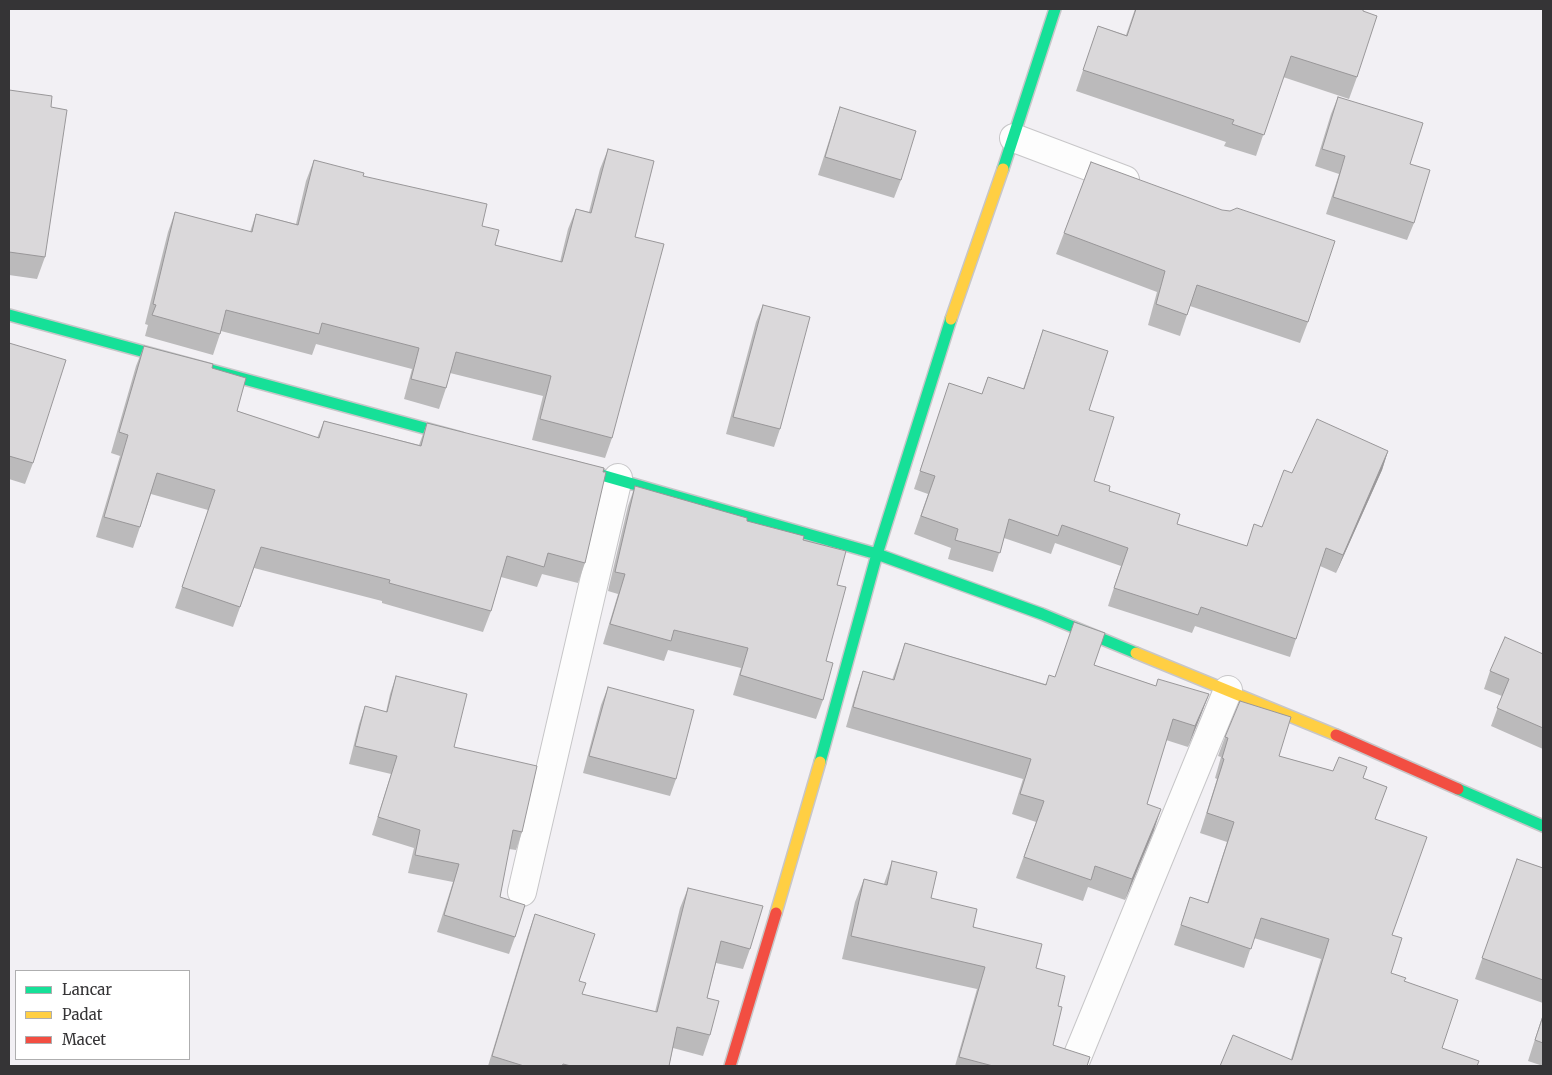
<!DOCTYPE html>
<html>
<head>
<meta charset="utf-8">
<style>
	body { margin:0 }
	#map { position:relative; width:1552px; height:1075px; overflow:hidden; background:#f2f0f4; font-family:Merriweather,serif }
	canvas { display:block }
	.frame { position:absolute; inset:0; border:10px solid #353436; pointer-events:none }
	.legend { position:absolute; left:15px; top:970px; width:175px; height:90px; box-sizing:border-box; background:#fff; border:1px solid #aeaeaf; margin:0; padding:6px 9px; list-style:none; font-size:15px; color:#353436 }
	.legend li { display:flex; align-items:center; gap:10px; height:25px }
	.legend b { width:25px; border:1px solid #aeaeaf }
</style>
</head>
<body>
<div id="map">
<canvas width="1552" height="1075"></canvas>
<div class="frame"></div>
<ul class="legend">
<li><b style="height:6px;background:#16e098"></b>Lancar</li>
<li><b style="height:6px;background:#ffcf43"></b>Padat</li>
<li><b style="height:6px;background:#f24e42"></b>Macet</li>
</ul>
</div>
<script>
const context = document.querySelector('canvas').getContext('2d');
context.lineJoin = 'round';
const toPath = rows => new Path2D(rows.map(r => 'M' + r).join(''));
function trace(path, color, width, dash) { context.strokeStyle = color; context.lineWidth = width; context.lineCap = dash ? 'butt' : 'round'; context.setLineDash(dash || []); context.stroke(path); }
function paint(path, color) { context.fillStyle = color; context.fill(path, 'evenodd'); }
const street = toPath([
	[1014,138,1125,180],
	[522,892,618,478],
	[1075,1062,1228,690]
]);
const fast = toPath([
	[1003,169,1055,9],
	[9,315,461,438],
	[570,466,877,554,1042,614,1136,653],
	[820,762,877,554,951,319],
	[1458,789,1543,826]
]);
const slow = toPath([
	[951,319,1003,169],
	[1136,653,1336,735],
	[776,913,820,762]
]);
const jam = toPath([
	[1336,735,1458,789],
	[730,1066,776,913]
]);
trace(street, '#c7c6c8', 30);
trace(fast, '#c7c6c8', 14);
trace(slow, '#c7c6c8', 14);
trace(jam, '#c7c6c8', 14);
trace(street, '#fdfdfd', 28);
trace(fast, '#16e098', 11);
trace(slow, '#ffcf43', 11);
trace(jam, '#f24e42', 11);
paint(toPath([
	[1135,9,1363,9,1357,77,1349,99,1283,77,1256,156,1224,146,1226,142,1076,91,1098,26,1126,35],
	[9,90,51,107,45,257,37,279,9,275],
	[1338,97,1410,164,1414,223,1407,240,1326,214,1339,174,1315,166,1331,114],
	[840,107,901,180,894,198,818,175,834,125],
	[608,149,635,237,612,438,605,458,532,440,543,396,450,373,446,388,439,409,404,399,412,369,316,344,312,355,221,331,213,355,145,336,148,325,145,324,168,232,175,212,250,232,256,214,296,224,306,181,314,160,363,176,482,226,495,245,560,262,568,229,576,209,589,212,600,169],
	[1091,162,1308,322,1300,343,1190,306,1180,336,1148,325,1157,292,1056,254],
	[763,305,780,429,774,447,726,434,756,322],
	[1043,330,1089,410,1094,481,1109,491,1177,524,1247,546,1254,524,1262,527,1292,473,1388,451,1382,470,1336,573,1320,566,1290,657,1195,626,1192,633,1108,606,1121,566,1055,543,1051,554,1004,538,993,572,948,559,951,548,914,534,928,494,914,489,949,383,982,394,988,377,1023,389],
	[9,343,33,463,25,484,9,479],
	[144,346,212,368,237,411,317,438,324,421,419,445,427,423,585,563,578,583,542,574,537,587,501,577,491,611,483,632,382,603,382,601,254,568,233,627,175,608,208,510,151,494,133,548,96,537,120,456,111,453,136,366],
	[635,486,803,540,837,585,826,661,823,700,816,719,733,695,741,668,668,650,664,661,603,644,618,594,608,591,628,506],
	[905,643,1045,684,1055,677,1094,665,1156,686,1209,694,1188,747,1166,740,1147,804,1154,830,1125,900,1088,887,1083,901,1016,878,1036,822,1012,814,1023,779,846,727,856,692,863,671,892,680],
	[1543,654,1543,749,1491,726,1502,696,1484,689,1490,671],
	[396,676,454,747,522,832,516,850,509,849,500,897,515,937,509,954,437,932,453,882,408,873,414,848,372,835,391,774,349,764,359,724,365,706,386,712,390,694],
	[608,687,676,779,670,796,583,773,601,705],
	[1225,737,1279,756,1333,771,1367,767,1363,778,1387,787,1375,819,1392,935,1391,973,1404,981,1442,1048,1291,1059,1321,959,1254,938,1244,968,1174,945,1190,897,1207,903,1227,842,1200,833,1217,779,1215,778,1221,757,1218,756],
	[1517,859,1543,868,1543,1003,1475,979],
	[892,861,931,898,1036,968,1058,1006,1053,1045,1087,1066,955,1066,977,989,842,959,855,902,864,879,884,884],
	[688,888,750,949,743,969,716,963,707,998,710,1035,703,1056,673,1048,669,1066,488,1066,528,934,535,914,579,981,582,994,655,1012,680,908],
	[1543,1014,1543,1066,1528,1061]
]), '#bbbabb');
paint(toPath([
	[1388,451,1382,470,1336,573,1343,555],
	[1209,694,1201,715,1188,747,1195,726],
	[1161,809,1154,830,1125,900,1132,879]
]), '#999799');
const building = toPath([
	[1136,9,1363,9,1363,11,1377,16,1357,77,1291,56,1264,135,1232,124,1234,120,1083,70,1098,26,1127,36,1136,9],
	[9,90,52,96,51,107,67,110,45,257,9,252,9,90],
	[1338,97,1423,123,1410,164,1430,170,1414,223,1333,197,1345,156,1322,149,1338,97],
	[840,107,916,131,901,180,825,157,840,107],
	[608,149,654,161,635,237,664,244,612,438,540,419,551,376,456,352,446,388,411,379,419,348,322,323,319,334,226,310,220,334,152,315,156,305,153,304,175,212,252,232,256,214,298,225,314,160,364,173,363,176,487,204,482,226,499,230,495,245,562,262,576,209,591,213,608,149],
	[1091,162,1222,210,1230,211,1237,208,1335,241,1308,322,1197,285,1187,315,1156,304,1165,271,1064,233,1091,162],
	[763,305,810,317,780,429,733,417,763,305],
	[1043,330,1108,351,1089,410,1114,417,1094,481,1110,486,1109,491,1180,514,1177,524,1247,546,1254,524,1262,527,1284,470,1292,473,1317,419,1388,451,1343,555,1326,548,1296,639,1201,607,1198,615,1114,588,1128,548,1062,525,1058,536,1009,519,1000,553,955,540,958,529,921,516,935,476,920,471,949,383,982,394,988,377,1024,389,1043,330],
	[9,343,66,360,33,463,9,456,9,343],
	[144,346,213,364,212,368,246,378,237,411,319,438,324,421,421,446,427,423,604,468,603,472,606,472,585,563,548,553,544,567,507,556,491,611,389,583,390,580,261,547,240,607,182,587,215,490,157,473,140,527,104,517,128,435,119,432,144,346],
	[635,486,747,518,747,521,804,536,803,540,846,551,837,585,846,587,826,661,833,663,823,700,740,675,748,648,674,630,671,641,610,624,625,574,615,572,635,486],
	[1074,622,1105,633,1094,665,1156,686,1158,679,1209,694,1195,726,1173,719,1147,804,1161,809,1132,879,1095,866,1091,880,1024,857,1044,801,1020,794,1031,759,853,707,863,671,894,680,905,643,1046,685,1049,675,1055,677,1074,622],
	[1505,637,1543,654,1543,728,1497,708,1509,679,1490,671,1505,637],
	[396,676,467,694,454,747,537,766,522,832,513,830,500,897,525,905,515,937,444,915,459,864,415,855,420,830,378,817,397,756,355,746,365,706,387,712,396,676],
	[608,687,694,710,676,779,589,756,608,687],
	[1240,701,1291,717,1279,756,1333,771,1339,757,1367,767,1363,778,1387,787,1375,819,1427,837,1392,935,1402,938,1391,973,1406,978,1404,981,1458,1000,1442,1048,1479,1061,1477,1066,1220,1066,1233,1035,1292,1060,1329,939,1261,918,1251,949,1181,925,1190,897,1208,903,1234,822,1207,813,1224,759,1222,758,1228,738,1225,737,1240,701],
	[1517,859,1543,868,1543,980,1482,958,1517,859],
	[892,861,937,872,931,898,977,909,973,927,1042,944,1036,968,1065,976,1058,1006,1062,1007,1053,1045,1090,1057,1087,1066,993,1066,959,1057,985,967,851,936,864,879,887,885,892,861],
	[688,888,763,906,750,949,721,941,707,998,719,1001,710,1035,677,1027,669,1066,571,1066,563,1064,562,1066,524,1066,492,1056,535,914,595,934,579,981,586,983,582,994,657,1012,688,888],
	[1543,1016,1543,1043,1535,1040,1543,1016]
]);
paint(building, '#dad8da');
trace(building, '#999799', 1);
</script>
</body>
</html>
